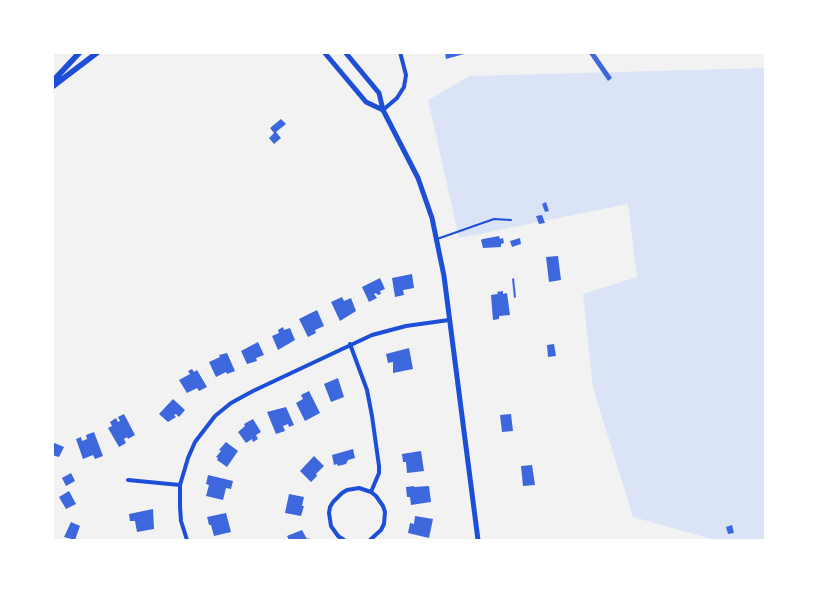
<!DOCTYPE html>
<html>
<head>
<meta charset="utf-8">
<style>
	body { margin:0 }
	#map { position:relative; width:818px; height:593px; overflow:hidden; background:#f2f2f2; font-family:Rubik,sans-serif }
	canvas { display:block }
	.frame { position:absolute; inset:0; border:54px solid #fff; pointer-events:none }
</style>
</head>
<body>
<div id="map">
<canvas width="818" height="593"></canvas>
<div class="frame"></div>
</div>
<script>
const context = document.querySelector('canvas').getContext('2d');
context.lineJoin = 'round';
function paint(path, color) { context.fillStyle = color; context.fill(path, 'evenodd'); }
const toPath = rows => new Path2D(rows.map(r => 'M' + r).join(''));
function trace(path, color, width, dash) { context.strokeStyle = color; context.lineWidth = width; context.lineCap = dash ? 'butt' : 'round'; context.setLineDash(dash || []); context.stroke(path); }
paint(toPath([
	[765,68,765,540,715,540,633,517,593,388,583,294,637,277,628,204,459,238,428,100,470,76]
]), '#dbe4f7');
paint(toPath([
	[445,52,463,52,464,54,446,59],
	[588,52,594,52,612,78,608,81],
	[281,119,286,124,276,132,281,138,274,144,269,138,274,133,270,128],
	[546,202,549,211,545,212,542,204],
	[542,215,545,223,539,224,536,216],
	[499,236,500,239,503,238,504,243,501,244,501,247,483,248,481,240,483,239],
	[520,238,521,244,512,247,510,241],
	[558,256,561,280,549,282,546,257],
	[412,274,414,288,403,290,404,295,395,297,392,278],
	[380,278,385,289,380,291,381,294,378,295,376,293,374,294,377,298,369,302,362,287],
	[514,278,516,297,514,298,512,279],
	[503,291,503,294,507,293,510,315,499,316,499,319,493,320,491,295,498,294,497,292],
	[342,297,344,301,351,298,356,311,340,321,331,302],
	[317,310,324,326,315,330,316,333,308,337,299,319],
	[283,327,284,330,290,328,295,340,278,350,272,336,279,333,278,330],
	[258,342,264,355,256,358,257,361,247,364,241,351],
	[554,344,556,356,548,357,547,345],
	[409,348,413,369,393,373,393,362,388,363,386,354],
	[227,353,235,371,227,374,226,372,216,377,209,362,220,357,219,355],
	[192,369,194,372,197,370,207,387,199,391,197,388,187,393,179,380,190,374,188,371],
	[338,378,344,397,331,402,324,384],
	[309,391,320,413,305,421,296,403,303,399,301,395],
	[173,399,185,410,179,417,176,414,174,415,176,417,168,422,159,414],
	[286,407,294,425,289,427,288,424,283,426,285,431,276,434,267,412],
	[124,414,135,435,128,439,127,437,124,439,126,443,119,447,108,428,112,426,110,422,116,418,118,422,120,421,118,417],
	[511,414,513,431,502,432,500,415],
	[253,419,261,432,256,435,258,439,253,442,252,439,246,443,238,432,245,426,244,424],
	[94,432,103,456,95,459,93,455,83,459,76,439,81,437,82,441,87,439,86,435],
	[52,442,64,447,59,457,52,455],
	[226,442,238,451,227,467,217,460,218,458,216,457,221,451,219,450],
	[353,449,355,458,348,460,346,464,338,466,337,464,334,465,332,455],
	[421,451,424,471,407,473,406,462,403,462,402,454],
	[314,456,324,466,316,474,317,476,311,482,300,471],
	[532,465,535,485,523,486,521,466],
	[71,473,75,481,66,486,62,478],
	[208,475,233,481,231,489,226,488,223,500,206,496,209,485,206,484],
	[414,486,414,487,429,486,431,502,411,505,410,497,407,497,406,487],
	[69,491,76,504,66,509,59,497],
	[289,494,304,497,302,506,304,506,301,516,285,513],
	[153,509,154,529,137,532,135,521,130,521,129,514],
	[226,513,231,532,214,536,211,525,209,525,207,517],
	[415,516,433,519,429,538,408,533,410,523,414,524],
	[71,522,80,526,75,540,64,537],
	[732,525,734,533,728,534,726,527],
	[302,530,307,539,309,538,310,540,289,540,287,536]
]), '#3d67dc');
trace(toPath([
	[437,239,494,219,511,220]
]), '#1d4ed8', 2);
trace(toPath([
	[383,110,397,98,404,87,406,75,400,52],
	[350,344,367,390,372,416,379,466,379,473,371,492],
	[128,480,180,485],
	[187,540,181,521,180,507,180,485,188,458,195,442,215,416,231,403,253,391,372,335,406,326,449,320],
	[344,540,338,536,331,526,329,513,330,507,333,502,342,493,347,490,359,488,371,492,376,496,383,506,385,512,384,524,381,530,370,540]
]), '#1d4ed8', 4);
trace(toPath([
	[324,52,366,102,383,110],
	[345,52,379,93,383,110,418,178,432,218,444,276,478,540]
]), '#1d4ed8', 5);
trace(toPath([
	[52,82,80,52],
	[52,87,98,52]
]), '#1d4ed8', 5.5);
</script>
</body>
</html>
